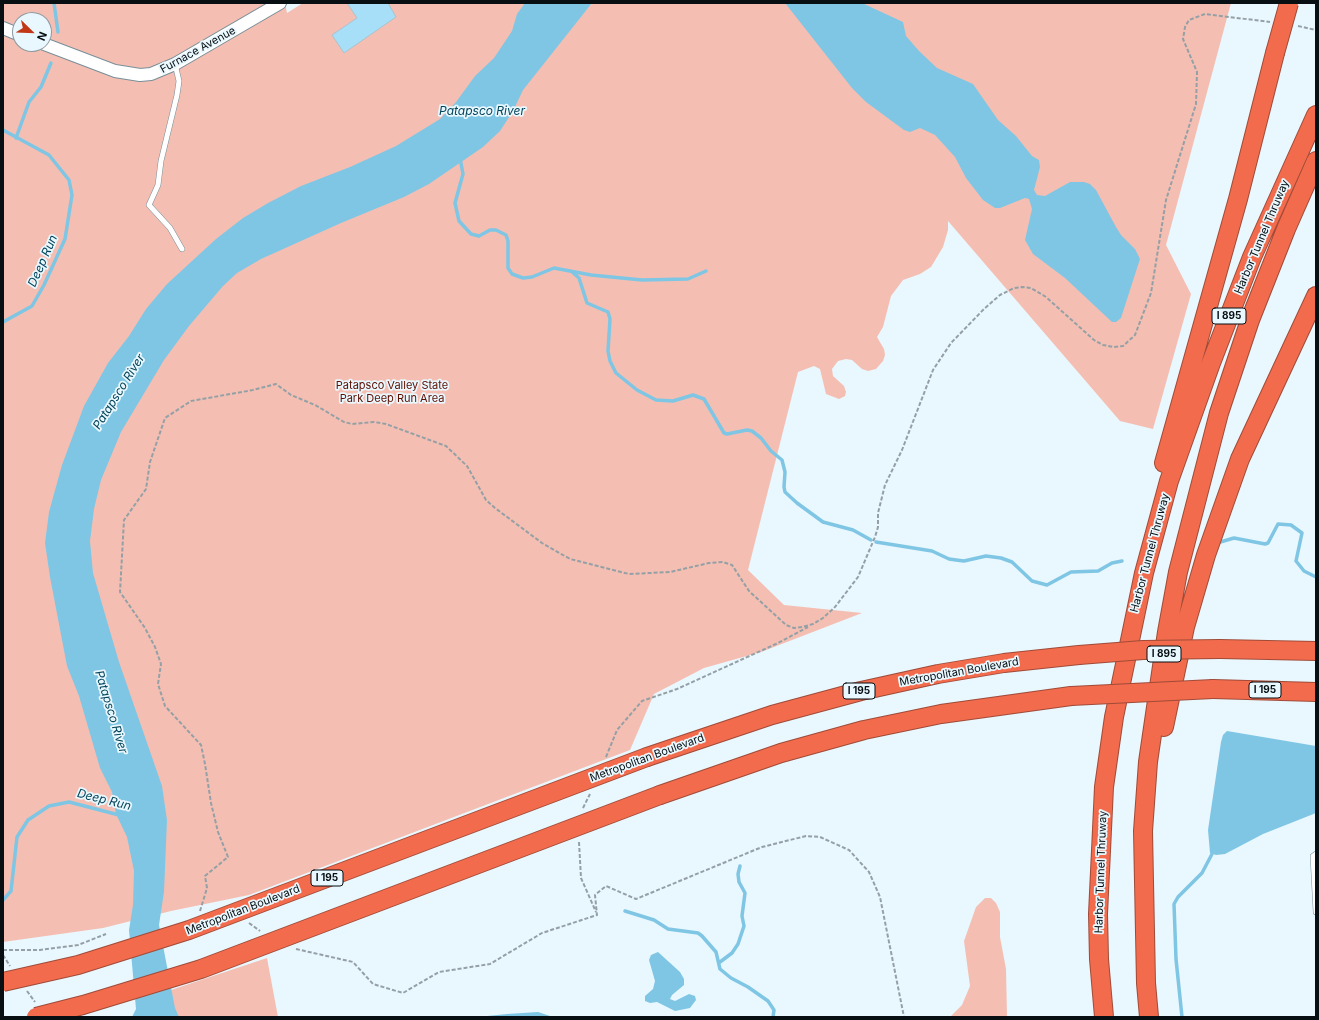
<!DOCTYPE html>
<html>
<head>
<meta charset="utf-8">
<style>
	body { margin:0 }
	#map { position:relative; width:1319px; height:1020px; overflow:hidden; background:#e9f7fe; font-family:Inter,sans-serif }
	canvas { display:block }
	.frame { position:absolute; inset:0; border:4px solid #070f12; pointer-events:none }
	.north { position:absolute; left:12px; top:12px; width:40px; height:40px; box-sizing:border-box; background:#e9f7fe; border:1px solid #8f9aa0; border-radius:50%; rotate:113deg; font-size:11px; font-weight:700; line-height:16px; text-align:center; color:#070f12 }
	.north::after { content:''; display:block; margin:auto; width:14px; height:18px; background:#c23817; clip-path:polygon(50% 0,100% 100%,50% 72%,0 100%) }
</style>
</head>
<body>
<div id="map">
<canvas width="1319" height="1020"></canvas>
<div class="frame"></div>
<div class="north">N</div>
</div>
<script>
const context = document.querySelector('canvas').getContext('2d');
context.lineJoin = 'round';
function paint(path, color) { context.fillStyle = color; context.fill(path, 'evenodd'); }
const toPath = rows => new Path2D(rows.map(r => 'M' + r).join(''));
function trace(path, color, width, dash) { context.strokeStyle = color; context.lineWidth = width; context.lineCap = dash ? 'butt' : 'round'; context.setLineDash(dash || []); context.stroke(path); }
function label(font, color, halo, rows, align = 'center') {
  context.font = font + ' Inter,sans-serif'; context.lineWidth = 3.5; context.setLineDash([]); context.textBaseline = 'middle'; context.strokeStyle = halo; context.fillStyle = color; for (const [text, x, y, turn = 0] of rows) {
    context.save(); context.translate(x, y); context.rotate((+turn || 0) * Math.PI / 180); context.textAlign = isNaN(turn) ? turn : align; if (halo) context.strokeText(text, 0, 0); context.fillText(text, 0, 0); context.restore();
  }
}
paint(toPath([
	[3,3,285,3,287,13,303,3,576,3,586,10,592,3,1231,3,1166,245,1191,294,1153,429,1120,421,948,221,948,230,943,247,931,267,920,274,903,280,891,296,883,327,877,337,884,349,885,355,883,361,876,369,868,371,862,369,852,360,846,359,838,361,832,369,833,376,844,386,846,392,845,396,839,399,826,394,820,369,814,366,798,372,748,570,784,605,862,613,761,652,704,668,654,694,630,750,249,895,171,911,103,928,3,942],
	[20,20,44,20,44,44,20,44],
	[985,898,991,898,996,903,1000,912,1000,937,1006,969,1007,1017,950,1017,962,1005,970,986,964,941,976,907],
	[267,958,278,1017,134,1017,171,990]
]), '#f4bfb2');
paint(toPath([
	[525,3,592,3,523,90,513,111,500,131,483,147,429,184,404,197,341,223,261,259,237,273,223,286,189,326,164,360,121,432,101,480,94,509,90,541,93,573,119,662,162,786,167,820,164,892,159,925,175,1008,179,1017,132,1017,136,1009,129,930,133,905,134,871,127,837,116,814,112,792,100,768,79,696,67,666,50,577,45,543,49,512,62,465,84,406,108,363,129,336,146,309,167,284,216,239,243,218,268,203,301,186,350,167,396,146,440,119,456,102,475,76,494,58,512,31,517,14],
	[785,3,862,3,903,22,906,36,919,51,937,68,973,84,998,120,1016,136,1032,156,1039,160,1040,167,1034,190,1037,195,1045,196,1070,182,1084,182,1090,184,1096,190,1116,227,1121,235,1135,249,1140,259,1121,318,1116,322,1112,322,1065,278,1033,254,1025,240,1032,209,1029,199,1025,198,1000,208,995,208,983,200,966,178,955,157,935,135,920,128,910,132,904,130,866,102,852,88],
	[1227,731,1316,746,1316,813,1263,834,1225,854,1216,855,1210,853,1208,830,1221,742,1223,735],
	[658,952,680,972,684,979,684,985,672,995,670,999,675,1001,689,994,695,996,696,1000,690,1008,675,1011,657,1002,650,1003,645,1001,645,996,653,989,655,981,649,960,651,955],
	[538,1012,553,1017,477,1017,507,1014]
]), '#7fc6e5');
trace(toPath([
	[54,3,58,32],
	[3,130,49,155,69,180,72,195,65,239,44,285,32,306,3,322],
	[16,138,29,102,41,87,51,63],
	[460,158,463,174,455,203,459,221,471,234,479,236,490,230,496,230,506,235,508,241,508,268,512,274,523,278,532,277,554,268,591,275,642,280,688,279,706,271],
	[571,271,579,278,587,303,608,312,610,319,608,351,610,361,616,373,637,390,656,400,673,401,693,395,704,399,724,433,727,434,747,430,752,431,761,438,771,451,782,460,785,472,784,487,785,492,797,503,823,522,853,530,871,540],
	[876,542,932,551,949,559,956,560,964,561,986,556,1001,558,1012,562,1032,581,1047,585,1071,572,1098,571,1112,563,1122,561],
	[1217,543,1234,538,1265,544,1268,543,1278,524,1291,525,1302,533,1296,561,1304,571,1316,577],
	[3,900,11,891,17,837,28,820,49,806,69,802,119,815],
	[625,911,654,920,668,929,698,933,702,936,716,952,720,969,731,978,748,987,768,1001,774,1010,773,1017],
	[720,962,732,953,738,944,744,926,742,916,745,893,739,882,738,874,740,866],
	[1182,1017,1176,959,1174,904,1178,897,1202,873,1212,854]
]), '#7fc6e5', 3.5);
const building = toPath([
	[347,3,388,3,396,17,344,53,332,35,357,18,347,3]
]);
paint(building, '#a6dff7');
trace(building, '#acc2cd', 1);
const service = toPath([
	[175,64,179,81,177,95,161,161,158,185,149,205,170,228,182,249],
	[1316,854,1313,856,1316,912]
]);
const tertiary = toPath([
	[3,28,20,35],
	[44,44,115,71,140,75,151,74,175,64,280,3]
]);
const motorway = toPath([
	[1164,463,1238,199,1275,53],
	[1220,649,1316,651],
	[1213,689,1316,692],
	[1164,727,1185,627,1206,555,1240,459,1316,296],
	[647,757,772,715,861,691,938,674,1004,663,1079,655],
	[660,795,781,753,864,730,941,714,1071,696],
	[1104,1017,1099,959,1098,914,1104,787,1114,717,1144,573,1169,481,1211,363,1252,257,1316,115],
	[1149,1017,1146,983,1143,831,1148,762,1167,632,1178,572,1219,413,1250,320,1286,229,1316,161]
]);
trace(service, '#798f99', 6);
trace(tertiary, '#798f99', 14);
trace(motorway, '#a04b38', 20);
trace(toPath([
	[1298,26,1316,30],
	[606,757,617,730,642,701,677,689,778,643,808,627],
	[583,808,590,794],
	[579,842,581,878,596,912],
	[200,911,207,888,205,876,228,857,218,832,211,803,205,764,201,745,165,706,158,684,161,664,155,647,145,628,120,592,124,520,146,489,150,462,165,418,191,401,253,390,276,384,291,395,315,405,344,422,352,424,374,422,386,424,446,446,467,466,486,500,495,508,542,543,570,559,629,574,670,572,709,563,723,562,732,565,749,591,786,625,794,628,802,627,813,624,823,618,835,607,858,577,875,537,878,527,878,513,885,485,902,450,933,370,951,343,984,309,1000,295,1014,288,1022,287,1031,288,1046,297,1094,340,1103,345,1114,347,1123,346,1135,335,1151,293,1166,200,1196,104,1197,72,1183,39,1185,27,1189,20,1205,14,1270,22],
	[249,923,260,931],
	[296,949,353,962,373,984,403,993,439,972,490,964,542,933,597,915,595,895,606,886,636,899,762,847,806,836,820,837,849,850,869,872,880,897,904,1017],
	[3,950,40,950,78,945,106,934],
	[3,955,10,966],
	[27,991,35,1002]
]), '#94a0a6', 2, [4, 2]);
trace(service, '#fff', 5);
trace(tertiary, '#fff', 12);
trace(motorway, '#f26b4c', 18);
const motorwayBridge = toPath([
	[1275,53,1289,3],
	[1079,655,1143,650,1220,649],
	[1071,696,1213,689],
	[3,982,78,965,189,930,647,757],
	[36,1017,83,1005,201,969,660,795]
]);
trace(motorwayBridge, '#a04b38', 20, []);
trace(motorwayBridge, '#f26b4c', 18);
for (const [x, y, w] of [
	[1229,316,34],
	[1164,654,34],
	[1265,690,32],
	[859,691,32],
	[327,878,32]
]) { const box = new Path2D(); box.roundRect(x - w / 2, y - 8, w, 16, 3); context.fillStyle = '#e9f7fe'; context.fill(box); trace(box, '#070f12', 1); }
label('bold 10px', '#070f12', null, [
	["I 895",1229,316],
	["I 895",1164,654],
	["I 195",1265,690],
	["I 195",859,691],
	["I 195",327,878]
]);
label('11px', '#070f12', '#e9f7fe', [
	["Furnace Avenue",198,50,-29],
	["Harbor Tunnel Thruway",1262,237,-67],
	["Harbor Tunnel Thruway",1150,553,-75],
	["Metropolitan Boulevard",959,672,-10],
	["Metropolitan Boulevard",647,758,-20],
	["Harbor Tunnel Thruway",1101,872,-88],
	["Metropolitan Boulevard",243,910,-21]
]);
label('11px', '#5e0f00', '#e9f7fe', [
	["Patapsco Valley State",392,386],
	["Park Deep Run Area",392,399]
]);
label('italic 12px', '#04455a', '#e9f7fe', [
	["Patapsco River",482,111],
	["Deep Run",43,261,-66],
	["Patapsco River",119,392,-58],
	["Patapsco River",111,712,73],
	["Deep Run",104,800,14]
]);
</script>
</body>
</html>
